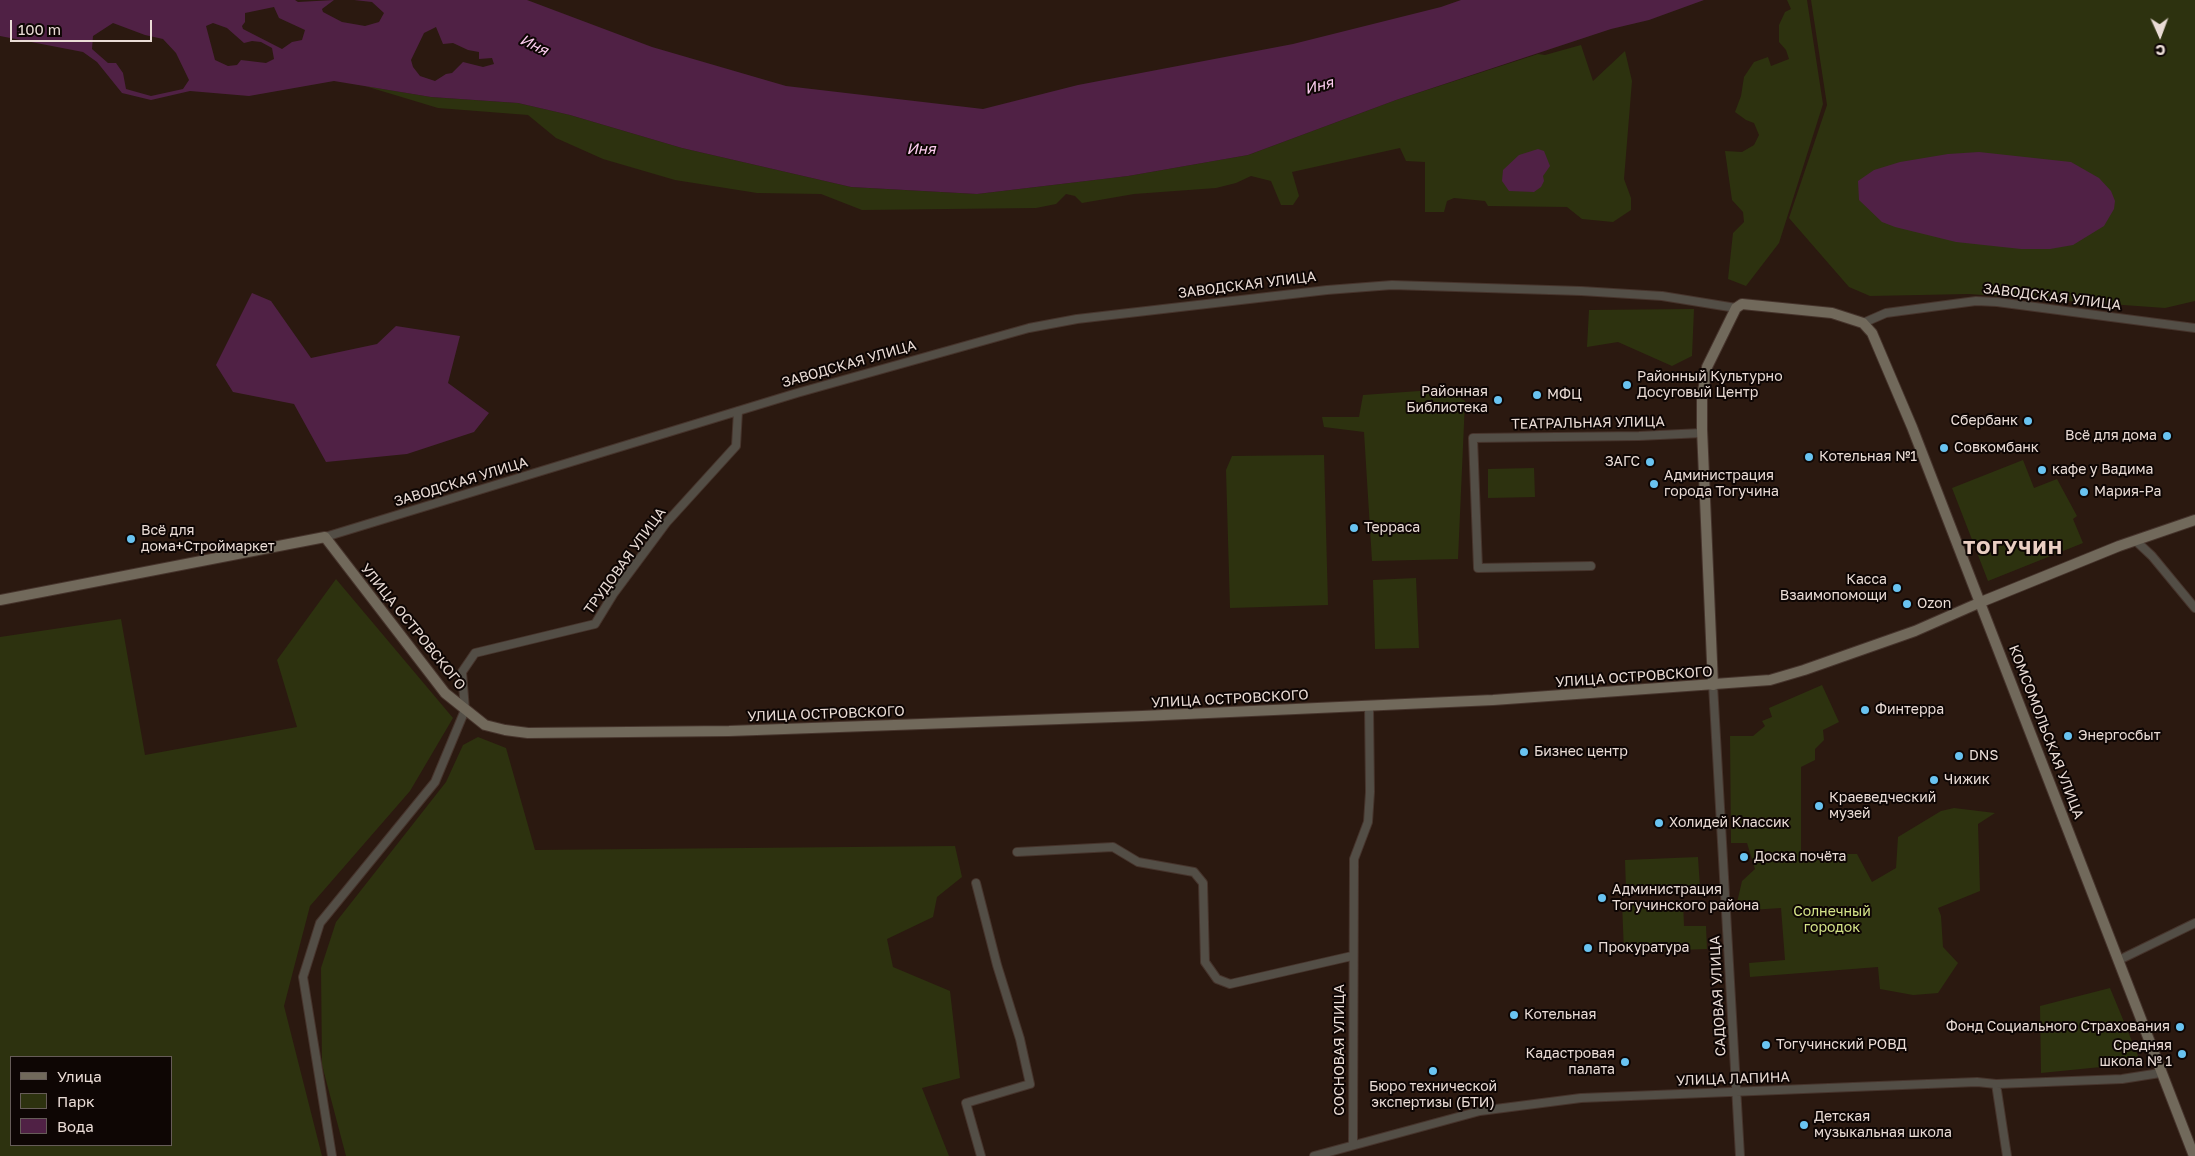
<!DOCTYPE html>
<html>
<head>
<meta charset="utf-8">
<style>
	body { margin:0 }
	#map { position:relative; width:2195px; height:1156px; overflow:hidden; background:#2b1910; font-family:"Golos Text",sans-serif }
	canvas { display:block }
	.legend { position:absolute; left:10px; top:1056px; width:162px; height:90px; box-sizing:border-box; background:#0e0604; border:1px solid #665c58; margin:0; padding:6px 9px; list-style:none; font-size:15px; color:#eadcd6 }
	.legend li { display:flex; align-items:center; gap:10px; height:25px }
	.legend b { width:25px; border:1px solid #665c58 }
	.north { position:absolute; left:2135px; top:10px; width:50px; height:50px; -webkit-text-stroke:4px #0e0604; paint-order:stroke; rotate:178deg; font-size:14px; font-weight:700; line-height:20px; text-align:center; color:#eadcd6 }
	.north::after { content:''; display:block; margin:auto; width:18px; height:22px; background:#eadcd6; clip-path:polygon(50% 0,100% 100%,50% 72%,0 100%) }
	.scale { position:absolute; left:10px; top:20px; width:142px; height:22px; box-sizing:border-box; border:2px solid #eadcd6; border-top:0; padding-left:6px; font-size:15px; line-height:18px; white-space:nowrap; color:#eadcd6; -webkit-text-stroke:4px #0e0604; paint-order:stroke }
</style>
</head>
<body>
<div id="map">
<canvas width="2195" height="1156"></canvas>
<ul class="legend">
<li><b style="height:6px;background:#71695b"></b>Улица</li>
<li><b style="height:14px;background:#2d320f"></b>Парк</li>
<li><b style="height:14px;background:#502145"></b>Вода</li>
</ul>
<div class="north">С</div>
<div class="scale">100 m</div>
</div>
<script>
const context = document.querySelector('canvas').getContext('2d');
context.lineJoin = 'round';
function paint(path, color) { context.fillStyle = color; context.fill(path, 'evenodd'); }
const toPath = rows => new Path2D(rows.map(r => 'M' + r).join(''));
function trace(path, color, width, dash) { context.strokeStyle = color; context.lineWidth = width; context.lineCap = dash ? 'butt' : 'round'; context.setLineDash(dash || []); context.stroke(path); }
function label(font, color, halo, rows, align = 'center') {
  context.font = font + ' "Golos Text",sans-serif'; context.lineWidth = 4; context.setLineDash([]); context.textBaseline = 'middle'; context.strokeStyle = halo; context.fillStyle = color; for (const [text, x, y, turn = 0] of rows) {
    context.save(); context.translate(x, y); context.rotate((+turn || 0) * Math.PI / 180); context.textAlign = isNaN(turn) ? turn : align; if (halo) context.strokeText(text, 0, 0); context.fillText(text, 0, 0); context.restore();
  }
}
paint(toPath([
	[1787,0,1807,0,1823,104,1779,243,1746,286,1728,279,1733,233,1744,222,1743,212,1732,200,1725,151,1742,152,1754,145,1759,135,1754,123,1746,120,1735,112,1741,96,1744,77,1754,62,1768,57,1771,66,1789,59,1786,50,1779,42,1779,25,1785,12,1791,9],
	[1811,0,2195,0,2195,301,2165,308,1969,294,1870,296,1849,287,1789,218,1827,105],
	[1581,45,1593,81,1625,51,1632,81,1624,179,1631,198,1631,210,1613,222,1582,219,1567,207,1488,206,1485,201,1454,198,1447,201,1444,212,1425,212,1425,162,1406,161,1400,148,1292,172,1299,196,1293,205,1281,205,1271,181,1251,176,1236,183,1216,188,1134,194,1082,203,1075,196,1066,194,1056,204,1036,208,862,210,821,194,757,193,675,180,603,159,556,138,528,115,438,108,365,86,431,97,518,103,570,115,682,148,851,187,977,194,1128,176,1248,155,1396,100,1538,54,1545,55],
	[1694,309,1692,356,1672,366,1618,342,1587,347,1589,310],
	[1447,389,1465,401,1458,559,1372,561,1364,432,1324,427,1322,417,1359,417,1363,395],
	[1324,455,1328,605,1230,608,1226,470,1232,456],
	[2023,460,2034,488,2057,479,2077,516,2073,519,2083,543,1988,581,1952,488],
	[1534,468,1535,497,1488,498,1488,469],
	[1416,578,1419,648,1375,649,1373,580],
	[336,579,453,718,410,791,310,906,284,1006,322,1156,0,1156,0,637,121,619,145,755,297,727,277,660],
	[171,1057,171,1145,11,1145,11,1057],
	[1822,685,1839,722,1823,730,1824,740,1815,749,1815,760,1801,767,1801,854,1857,854,1872,882,1896,868,1898,837,1941,811,1954,808,1995,813,1978,824,1980,891,1938,908,1941,916,1943,947,1958,963,1938,993,1913,995,1880,989,1878,967,1750,977,1749,963,1785,960,1781,908,1735,911,1742,881,1755,869,1747,843,1731,843,1730,736,1753,736,1765,726,1762,721,1772,717,1769,708],
	[478,737,506,748,535,850,955,846,962,877,937,897,933,917,887,939,893,967,950,991,960,1078,922,1088,949,1156,346,1156,322,1065,321,968,336,922,446,782,463,745],
	[1698,857,1700,887,1626,890,1625,860],
	[1683,900,1684,926,1706,926,1707,949,1624,952,1622,902],
	[2110,988,2141,1063,2041,1073,2040,1006]
]), '#2d320f');
paint(toPath([
	[0,0,295,0,298,2,334,0,322,9,323,12,342,22,365,26,379,22,384,13,372,2,354,0,527,0,652,47,786,86,983,109,1078,85,1293,44,1441,7,1461,0,1704,0,1649,20,1611,29,1396,100,1248,155,1128,176,977,194,851,187,682,148,570,115,518,103,431,97,334,81,249,96,190,91,151,100,122,93,97,62,83,52,0,36],
	[274,7,279,18,305,30,302,40,292,42,282,49,243,29,242,26,245,22,245,13],
	[113,23,145,35,163,39,176,53,189,80,183,89,151,96,126,89,123,73,116,63,108,63,92,49,93,36],
	[213,23,227,28,244,43,252,41,261,42,272,48,274,59,266,63,241,60,237,65,228,66,215,60,206,26],
	[436,27,443,44,453,43,468,50,479,52,479,59,492,58,494,64,483,67,463,62,452,73,446,74,435,81,420,76,413,67,411,60,424,33],
	[1538,149,1544,151,1550,166,1543,176,1544,181,1541,187,1534,192,1509,191,1502,181,1503,170,1519,155],
	[1979,152,2071,162,2099,178,2111,191,2115,201,2114,209,2104,226,2073,245,2050,249,2021,249,1956,242,1895,227,1882,222,1859,200,1858,181,1874,170,1900,162,1948,154],
	[252,293,271,301,311,358,377,344,396,326,460,336,448,383,489,413,474,432,407,454,326,462,294,404,233,392,216,365]
]), '#502145');
const street = toPath([
	[1863,323,1886,313,1976,301,1997,302,2195,328],
	[325,537,797,393,1029,328,1077,319,1327,290,1392,285,1581,291,1662,296,1736,308],
	[2136,541,2152,556,2195,608],
	[1591,566,1478,568,1473,438,1639,436,1702,433],
	[1713,685,1740,1156],
	[1017,852,1113,847,1138,862,1194,872,1203,883,1205,962,1217,979,1230,984,1352,956],
	[976,883,997,965,1020,1039,1030,1084,966,1103,981,1156],
	[2119,960,2195,923],
	[1996,1084,2007,1156],
	[1353,1144,1354,859,1368,822,1370,792,1369,706],
	[332,1156,303,977,320,923,435,782,465,710,462,672,475,653,595,624,614,593,666,523,736,446,738,411],
	[1314,1156,1480,1111,1581,1098,1977,1082,1996,1084,2122,1079,2160,1073]
]);
const secondary = toPath([
	[0,600,325,537,445,693,485,725,505,730,528,733,729,731,1142,716,1493,700,1770,680,1804,670,1915,631,1981,602,2119,546,2195,520],
	[1713,685,1702,429,1702,398,1707,367,1736,308,1742,304,1832,313,1863,323,1872,333,1912,427,2194,1156]
]);
trace(street, '#46342c', 10);
trace(secondary, '#46342c', 12);
trace(street, '#534e46', 8);
trace(secondary, '#71695b', 10);
for (const [x, y, r, color] of [
	[1627,385,5,"#69c3f1"],
	[1537,395,5,"#69c3f1"],
	[1498,400,5,"#69c3f1"],
	[2028,421,5,"#69c3f1"],
	[2167,436,5,"#69c3f1"],
	[1944,448,5,"#69c3f1"],
	[1809,457,5,"#69c3f1"],
	[1650,462,5,"#69c3f1"],
	[2042,470,5,"#69c3f1"],
	[1654,484,5,"#69c3f1"],
	[2084,492,5,"#69c3f1"],
	[1354,528,5,"#69c3f1"],
	[131,539,5,"#69c3f1"],
	[1897,588,5,"#69c3f1"],
	[1907,604,5,"#69c3f1"],
	[1865,710,5,"#69c3f1"],
	[2068,736,5,"#69c3f1"],
	[1524,752,5,"#69c3f1"],
	[1959,756,5,"#69c3f1"],
	[1934,780,5,"#69c3f1"],
	[1819,806,5,"#69c3f1"],
	[1659,823,5,"#69c3f1"],
	[1744,857,5,"#69c3f1"],
	[1602,898,5,"#69c3f1"],
	[1588,948,5,"#69c3f1"],
	[1514,1015,5,"#69c3f1"],
	[2180,1027,5,"#69c3f1"],
	[1766,1045,5,"#69c3f1"],
	[2182,1054,5,"#69c3f1"],
	[1625,1062,5,"#69c3f1"],
	[1433,1071,5,"#69c3f1"],
	[1804,1125,5,"#69c3f1"]
]) { const dot = new Path2D(); dot.arc(x, y, r, 0, 2 * Math.PI); context.fillStyle = color; context.fill(dot); trace(dot, '#0e0604', 2); }
label('14px', '#eadcd6', '#0e0604', [
	["ЗАВОДСКАЯ УЛИЦА",1247,285,-7],
	["ЗАВОДСКАЯ УЛИЦА",2052,297,7],
	["ЗАВОДСКАЯ УЛИЦА",849,364,-16],
	["ТЕАТРАЛЬНАЯ УЛИЦА",1588,423,-1],
	["ЗАВОДСКАЯ УЛИЦА",461,482,-17],
	["ТРУДОВАЯ УЛИЦА",625,561,-54],
	["УЛИЦА ОСТРОВСКОГО",413,627,51],
	["УЛИЦА ОСТРОВСКОГО",1634,677,-4],
	["УЛИЦА ОСТРОВСКОГО",1230,699,-3],
	["УЛИЦА ОСТРОВСКОГО",826,714,-2],
	["КОМСОМОЛЬСКАЯ УЛИЦА",2046,732,69],
	["САДОВАЯ УЛИЦА",1718,996,-93],
	["СОСНОВАЯ УЛИЦА",1340,1050,-90],
	["УЛИЦА ЛАПИНА",1733,1079,-2]
]);
label('14px', '#eadcd6', '#0e0604', [
	["Районный Культурно",1637,377],
	["Досуговый Центр",1637,393],
	["Районная",1488,392,"right"],
	["Библиотека",1488,408,"right"],
	["МФЦ",1547,395],
	["Сбербанк",2018,421,"right"],
	["Всё для дома",2157,436,"right"],
	["Совкомбанк",1954,448],
	["Котельная №1",1819,457],
	["ЗАГС",1640,462,"right"],
	["кафе у Вадима",2052,470],
	["Администрация",1664,476],
	["города Тогучина",1664,492],
	["Мария-Ра",2094,492],
	["Терраса",1364,528],
	["Всё для",141,531],
	["дома+Строймаркет",141,547],
	["Касса",1887,580,"right"],
	["Взаимопомощи",1887,596,"right"],
	["Ozon",1917,604],
	["Финтерра",1875,710],
	["Энергосбыт",2078,736],
	["Бизнес центр",1534,752],
	["DNS",1969,756],
	["Чижик",1944,780],
	["Краеведческий",1829,798],
	["музей",1829,814],
	["Холидей Классик",1669,823],
	["Доска почёта",1754,857],
	["Администрация",1612,890],
	["Тогучинского района",1612,906],
	["Прокуратура",1598,948],
	["Котельная",1524,1015],
	["Фонд Социального Страхования",2170,1027,"right"],
	["Тогучинский РОВД",1776,1045],
	["Средняя",2172,1046,"right"],
	["школа № 1",2172,1062,"right"],
	["Кадастровая",1615,1054,"right"],
	["палата",1615,1070,"right"],
	["Бюро технической",1433,1087,"center"],
	["экспертизы (БТИ)",1433,1103,"center"],
	["Детская",1814,1117],
	["музыкальная школа",1814,1133]
], 'left');
label('14px', '#d5e489', '#0e0604', [
	["Солнечный",1832,912],
	["городок",1832,928]
]);
label('italic 15px', '#fdcdef', '#0e0604', [
	["Иня",534,45,26],
	["Иня",1319,86,-15],
	["Иня",921,149]
]);
context.letterSpacing = '1px';
label('bold 19px', '#eacfc3', '#0e0604', [
	["ТОГУЧИН",2013,548]
]);
context.letterSpacing = '0px';
</script>
</body>
</html>
